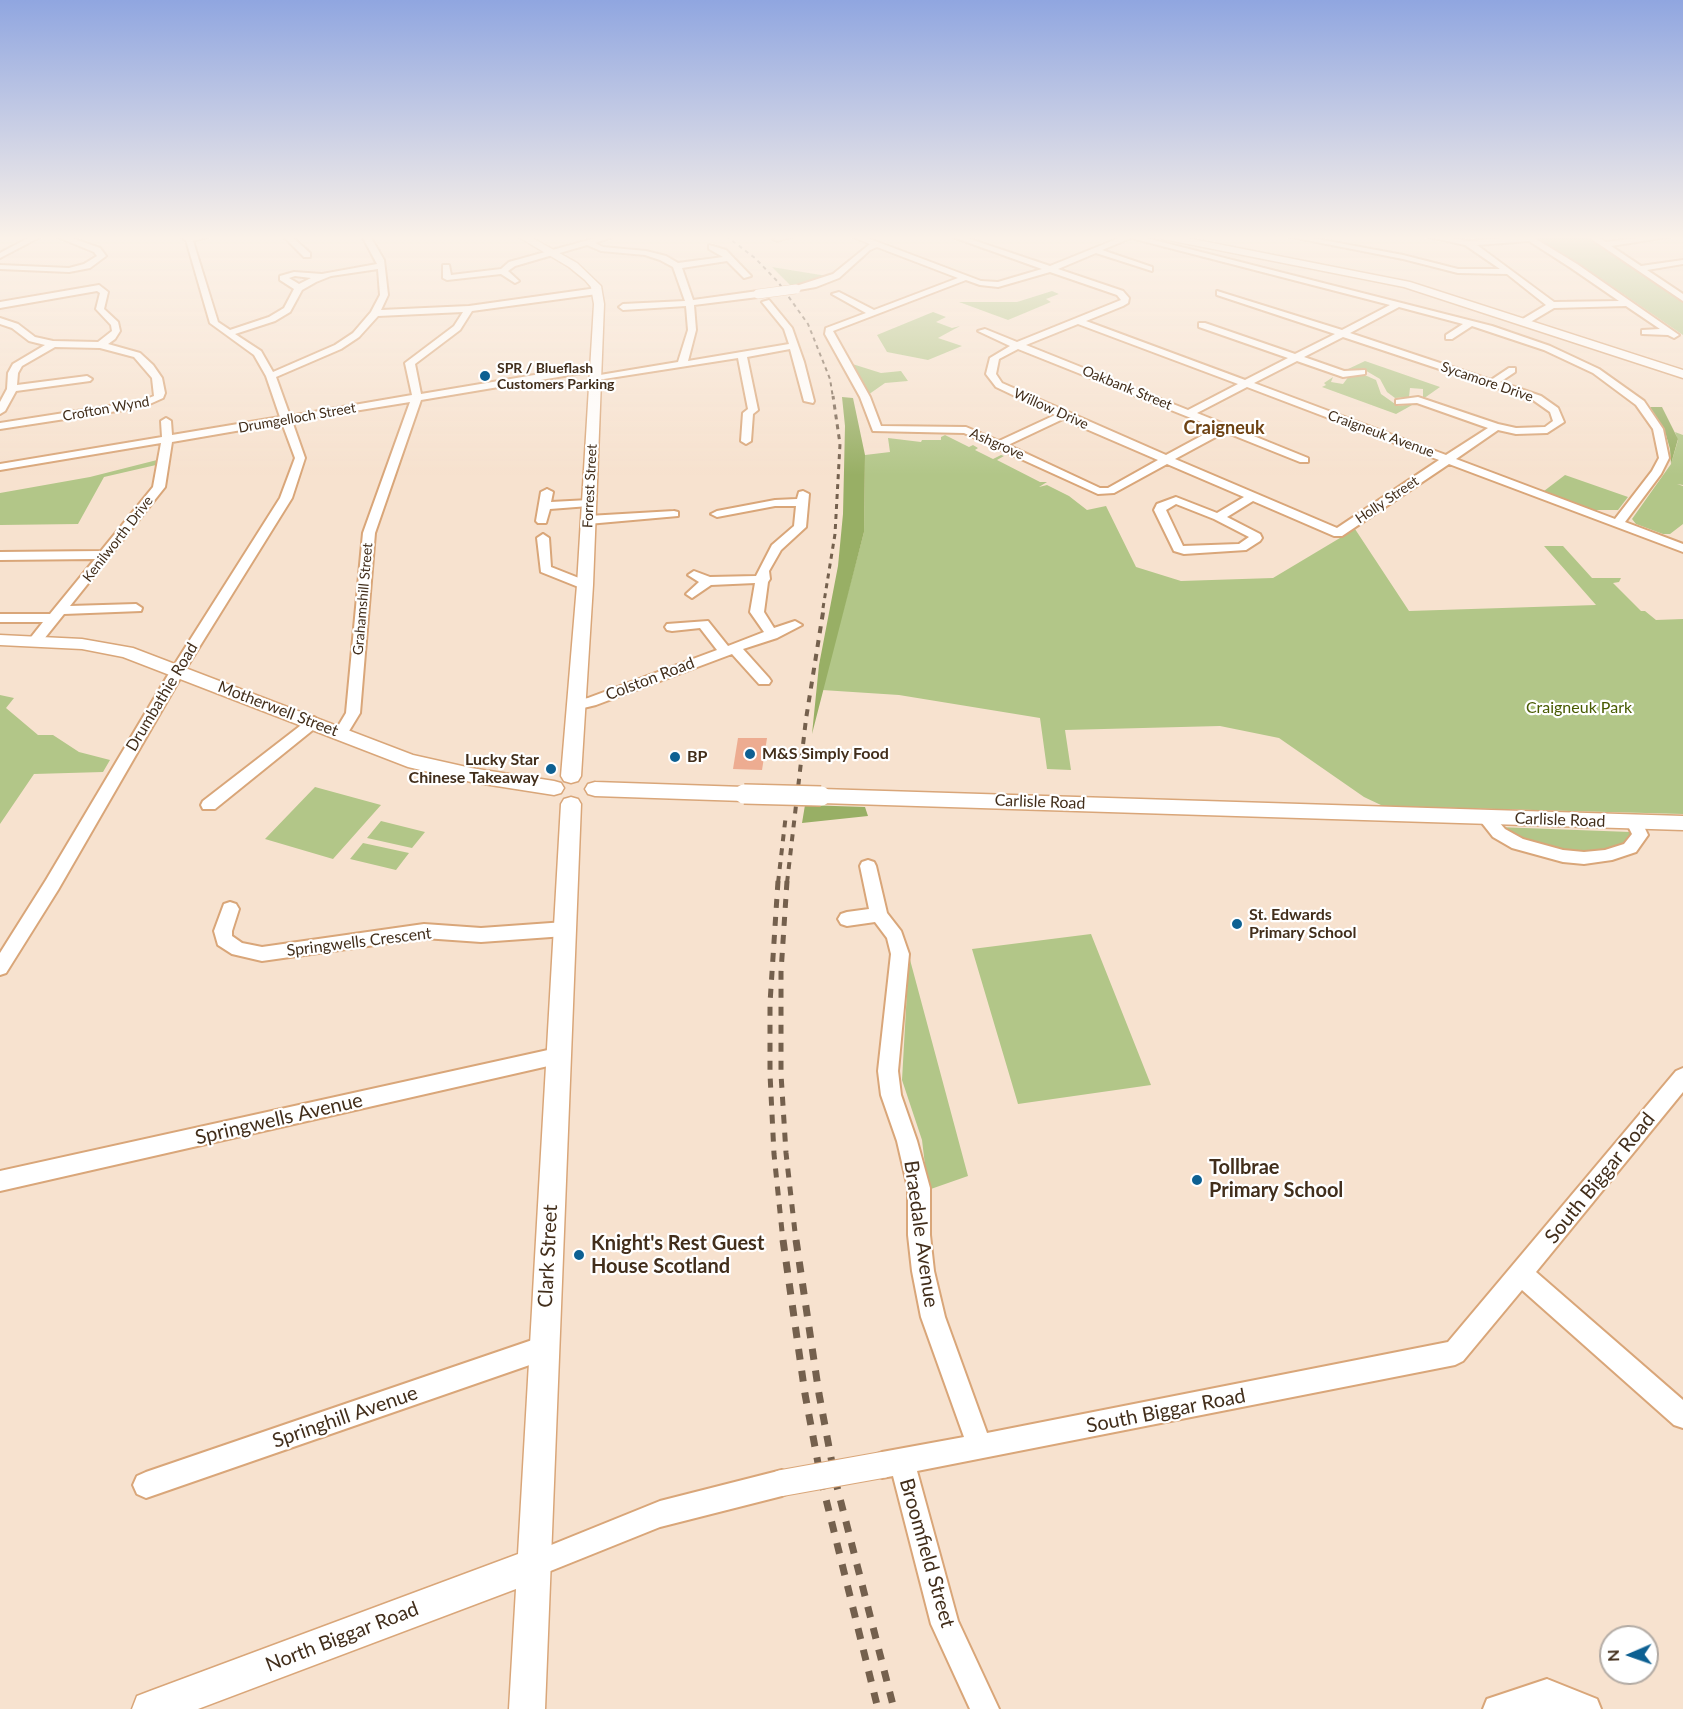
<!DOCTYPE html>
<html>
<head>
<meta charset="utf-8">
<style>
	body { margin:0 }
	#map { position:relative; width:1683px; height:1709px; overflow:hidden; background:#f7e2cf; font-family:Lato,sans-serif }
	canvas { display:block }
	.north { position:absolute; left:1599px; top:1625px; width:60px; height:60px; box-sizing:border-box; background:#fff; border:2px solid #b3aba4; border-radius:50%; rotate:268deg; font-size:16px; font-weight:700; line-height:24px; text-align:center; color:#422e1b }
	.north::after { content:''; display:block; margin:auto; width:21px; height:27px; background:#0d6092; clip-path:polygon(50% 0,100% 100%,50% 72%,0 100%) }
</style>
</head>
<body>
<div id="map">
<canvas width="1683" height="1709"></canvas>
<div class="north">N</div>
</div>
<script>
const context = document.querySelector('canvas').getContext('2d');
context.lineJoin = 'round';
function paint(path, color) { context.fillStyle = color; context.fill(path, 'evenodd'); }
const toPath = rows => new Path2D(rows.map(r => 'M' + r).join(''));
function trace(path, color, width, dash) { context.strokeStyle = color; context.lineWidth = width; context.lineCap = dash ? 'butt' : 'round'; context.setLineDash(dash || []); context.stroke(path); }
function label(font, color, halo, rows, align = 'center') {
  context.font = font + ' Lato,sans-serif'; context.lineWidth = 4.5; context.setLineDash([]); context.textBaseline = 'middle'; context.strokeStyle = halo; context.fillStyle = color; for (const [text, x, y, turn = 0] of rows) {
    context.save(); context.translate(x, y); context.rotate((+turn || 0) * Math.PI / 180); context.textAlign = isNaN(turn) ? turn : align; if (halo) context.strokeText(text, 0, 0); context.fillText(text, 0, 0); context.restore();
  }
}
paint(toPath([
	[1530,236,1587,236,1683,300,1683,335,1575,261],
	[772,267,827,276,791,286],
	[1052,291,1059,294,1046,299,1051,302,1008,320,959,302,1017,302],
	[933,312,946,317,936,322,952,328,960,326,938,338,962,346,928,360,887,352,877,335],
	[1365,361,1440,387,1423,399,1423,389,1410,388,1409,397,1395,398,1387,392,1380,379,1363,369,1346,370],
	[846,362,881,373,901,371,908,381,885,383,865,397],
	[1349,376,1367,376,1376,380,1381,394,1398,406,1414,404,1396,414,1322,387,1326,385,1324,383,1333,377,1331,382,1343,384],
	[1675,432,1683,435,1683,485,1677,484,1683,486,1683,524,1670,534,1663,534,1636,524,1632,519,1671,464,1678,440],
	[945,435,969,447,973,445,978,448,975,450,993,459,1001,455,1004,456,997,460,1040,482,1047,482,1039,487,1047,485,1069,496,1087,510,1106,506,1136,567,1181,581,1273,578,1355,529,1409,611,1596,605,1544,546,1563,546,1592,578,1621,578,1619,582,1613,583,1641,611,1645,611,1656,620,1683,619,1683,814,1383,806,1364,797,1279,738,1220,726,1065,730,1071,770,1047,769,1040,718,899,695,822,690,864,532,865,455,890,452,888,438,921,442,922,440,941,440,941,437],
	[157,460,156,465,104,477,78,524,0,525,0,493,90,477],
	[1565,475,1628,497,1618,510,1594,510,1544,491],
	[0,695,14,698,6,708,38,735,53,735,79,752,110,760,103,772,34,774,0,824],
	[315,787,381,805,333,859,265,839],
	[381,821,425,832,412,848,367,838],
	[1498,827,1630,832,1631,835,1628,841,1613,849,1579,854,1534,845],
	[363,843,409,853,396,870,350,859],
	[1091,934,1151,1085,1018,1104,972,949],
	[909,956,968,1176,928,1190,922,1140,902,1080]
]), '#b2c688');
paint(toPath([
	[842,397,853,398,865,455,864,532,812,734,819,665,838,566,843,514,845,426],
	[1650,407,1662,407,1678,439,1671,464,1670,449,1666,435],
	[805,805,865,807,868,816,802,823]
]), '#98af65');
paint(toPath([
	[738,738,767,738,762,770,733,769]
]), '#edac91');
const minor = toPath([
	[32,236,42,236,0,258,0,253,32,236],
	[55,236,66,236,100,248,106,256,90,268,69,272,0,269,0,265,69,268,84,264,97,256,94,252,55,236],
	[179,236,210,236,193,241,218,322,230,330,269,317,284,308,294,289,280,280,280,276,294,272,322,274,377,264,362,236,370,236,384,260,388,295,381,310,469,306,597,288,601,291,597,294,472,311,460,330,415,364,421,394,594,365,599,368,594,371,421,400,375,533,360,713,346,736,341,738,334,733,346,713,363,533,410,402,292,421,305,458,292,498,185,670,58,890,6,973,0,975,0,953,46,880,171,670,280,498,295,458,282,423,172,442,165,487,70,606,136,604,142,608,141,611,64,614,40,644,35,645,28,641,43,622,0,622,0,614,50,614,95,559,0,560,0,552,101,551,153,487,161,443,0,470,0,464,162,437,161,421,166,418,171,421,172,435,280,417,266,376,254,355,210,323,186,240,179,236],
	[378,269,380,295,371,312,353,333,335,345,273,372,261,351,235,334,275,321,290,312,302,290,316,282,331,276,378,269],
	[295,276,311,278,299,284,289,278,295,276],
	[463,312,454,326,405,363,412,395,290,416,276,377,341,349,359,337,378,316,463,312],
	[283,236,291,236,310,253,310,257,304,257,283,236],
	[603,236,615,236,595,243,603,247,646,251,666,256,678,263,723,257,709,249,709,245,726,250,751,276,744,278,727,261,682,268,693,300,758,291,762,294,758,297,694,305,696,330,688,361,789,344,784,329,762,302,769,300,792,328,804,362,814,401,813,403,804,401,790,349,747,357,758,410,753,414,751,441,746,444,741,441,743,413,748,409,738,358,591,381,591,377,594,376,678,362,688,330,686,306,623,310,619,307,623,304,685,301,673,267,660,260,645,255,601,251,587,245,515,266,508,271,519,281,515,283,501,274,447,280,443,278,443,265,449,265,451,275,501,269,509,262,603,236],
	[781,236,795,236,777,241,773,239,781,236],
	[851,236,862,236,981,281,998,282,1042,269,950,236,961,236,1050,266,1124,236,1138,236,1492,326,1550,346,1599,369,1644,401,1663,429,1669,458,1661,474,1625,522,1683,544,1683,552,1449,464,1342,536,1334,536,1253,501,1227,517,1260,534,1262,538,1260,541,1246,550,1184,554,1174,551,1154,510,1157,504,1176,497,1217,513,1244,497,1167,464,1114,493,1098,494,964,433,873,431,860,397,825,334,826,328,866,313,832,294,839,292,874,310,958,278,877,247,870,250,839,278,816,287,793,291,793,287,833,274,870,244,851,236],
	[1131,238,1390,305,1342,330,1217,291,1217,295,1335,334,1295,354,1205,323,1199,323,1199,327,1288,358,1245,380,1086,321,1123,306,1128,303,1129,298,1123,291,1058,269,1096,253,1152,271,1152,267,1102,250,1131,238],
	[1050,272,1117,295,1121,300,1017,342,985,329,978,331,1010,346,990,358,986,374,996,387,1055,415,999,441,966,427,881,426,870,397,833,331,966,280,980,285,998,287,1050,272],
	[1399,307,1463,324,1446,335,1446,339,1452,339,1472,326,1544,350,1593,373,1636,405,1653,429,1659,458,1652,471,1615,519,1456,459,1498,430,1516,434,1547,433,1564,422,1558,408,1541,396,1500,382,1515,372,1515,368,1509,368,1491,380,1350,333,1399,307],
	[1078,324,1238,384,1188,410,1026,345,1078,324],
	[1343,337,1533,400,1550,412,1553,421,1545,427,1516,428,1498,424,1418,397,1396,400,1396,404,1417,403,1488,428,1446,455,1254,383,1297,361,1343,377,1365,374,1365,370,1344,371,1304,357,1343,337],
	[1018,349,1216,428,1166,455,1002,383,996,374,999,359,1018,349],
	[1247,387,1439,460,1337,528,1175,459,1225,432,1300,462,1308,462,1308,458,1197,413,1247,387],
	[1063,419,1158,460,1108,488,1100,488,1008,445,1063,419],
	[1176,504,1214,519,1249,537,1239,544,1183,546,1166,510,1176,504],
	[1286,236,1301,236,1403,255,1458,269,1500,269,1465,245,1425,236,1441,236,1468,241,1531,236,1577,264,1679,335,1674,338,1668,335,1642,334,1642,330,1660,329,1626,306,1554,308,1527,324,1521,324,1521,320,1546,305,1507,274,1458,273,1403,259,1286,236],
	[1529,241,1571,268,1619,301,1554,302,1477,245,1529,241],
	[1587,236,1596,236,1606,242,1654,236,1674,236,1611,246,1641,266,1683,260,1683,264,1647,270,1683,294,1683,301,1587,236],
	[99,285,108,292,104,309,118,322,120,331,115,339,108,344,140,353,153,365,162,378,165,393,163,398,143,407,0,429,0,423,141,401,154,396,152,378,134,357,100,348,55,347,22,366,18,373,17,385,87,376,92,379,90,381,16,391,5,411,0,414,0,402,7,389,8,373,13,364,45,345,29,341,12,328,0,324,0,318,18,324,35,337,53,341,98,342,112,331,111,325,96,309,100,293,97,291,0,308,0,302,99,285],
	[547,489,553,492,551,502,589,500,595,503,589,506,550,509,546,523,538,523,536,521,541,492,547,489],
	[803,491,809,494,806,527,781,550,769,571,770,579,768,582,764,612,774,628,795,621,802,625,777,638,743,649,769,678,771,681,769,684,759,684,732,654,596,705,575,710,570,708,568,705,570,702,588,698,717,650,700,628,672,631,667,630,665,627,667,624,708,621,728,646,764,632,750,612,755,583,711,585,692,598,686,594,699,582,688,575,694,571,710,577,756,576,772,545,794,526,796,506,775,506,717,517,711,514,717,511,775,500,797,499,799,492,803,491],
	[674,511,678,512,678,516,588,524,582,520,588,516,674,511],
	[543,534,549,538,551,567,589,582,591,585,589,588,581,588,541,572,537,538,543,534],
	[314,717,321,722,319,725,215,809,203,809,201,805,203,801,309,719,314,717],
	[1486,812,1492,814,1505,829,1523,839,1563,850,1584,852,1605,850,1624,844,1632,834,1626,822,1628,818,1634,816,1640,818,1648,835,1636,852,1612,860,1584,864,1563,862,1512,848,1493,837,1478,818,1480,814,1486,812],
	[868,860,874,862,876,866,887,913,901,931,909,954,898,1071,901,1095,917,1141,930,1188,930,1235,934,1271,945,1317,987,1433,1448,1342,1676,1071,1683,1068,1683,1092,1536,1272,1683,1400,1683,1428,1674,1425,1522,1290,1463,1361,1455,1365,917,1471,958,1621,999,1709,970,1709,931,1624,893,1476,882,1478,873,1474,869,1465,873,1456,882,1452,964,1437,921,1317,912,1271,908,1235,908,1188,897,1141,881,1095,878,1071,891,954,887,938,875,922,847,926,841,924,838,919,841,914,847,912,869,909,860,866,862,862,868,860],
	[230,902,236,904,239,909,232,931,232,936,242,943,262,947,424,924,481,928,565,922,571,924,574,929,571,934,565,936,481,942,424,938,262,961,232,954,218,945,214,931,224,904,230,902],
	[557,1048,564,1050,567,1056,564,1062,557,1064,0,1191,0,1171,557,1048],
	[544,1336,552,1340,556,1348,552,1356,544,1360,146,1498,137,1494,133,1485,137,1476,146,1472,544,1336],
	[782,1470,791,1474,795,1483,791,1492,782,1496,660,1527,533,1578,524,1574,520,1565,524,1556,660,1501,782,1470],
	[1547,1679,1597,1699,1601,1709,1483,1709,1487,1699,1547,1679]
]);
const major = toPath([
	[517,236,529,236,577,263,601,286,604,304,593,585,581,776,578,781,571,783,564,781,561,776,577,585,594,304,591,287,585,280,569,267,517,236],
	[1158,236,1177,236,1410,282,1683,370,1683,378,1404,287,1163,239,1158,236],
	[0,635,82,639,133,648,413,755,471,768,554,781,561,783,564,788,561,793,554,795,471,782,408,767,123,657,82,649,0,645,0,635],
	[595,782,744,787,751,789,754,794,751,799,744,801,595,796,588,794,585,789,588,784,595,782],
	[821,789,1683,816,1683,830,821,803,814,801,811,796,814,791,821,789],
	[571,797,578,799,581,804,545,1709,509,1709,516,1589,198,1709,132,1709,137,1696,150,1691,518,1554,561,804,564,799,571,797]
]);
trace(minor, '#d9a679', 4);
trace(major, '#d9a679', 3);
paint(minor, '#fff');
paint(major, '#fff');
trace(toPath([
	[726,236,755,258,778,282,808,324,830,379,833,398]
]), '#74604d', 2, [4, 4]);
trace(toPath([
	[823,608,835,534,840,444,833,396]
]), '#74604d', 3, [5, 5]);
trace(toPath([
	[778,883,786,814],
	[787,883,806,719,824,606]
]), '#74604d', 4, [7, 7]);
trace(toPath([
	[778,881,770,1003,770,1074,774,1154,783,1241],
	[787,881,781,972,781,1074,786,1153,796,1241]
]), '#74604d', 5, [9, 9]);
trace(toPath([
	[783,1240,805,1394,821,1479,878,1709],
	[796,1240,819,1394,835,1479,894,1709]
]), '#74604d', 7, [11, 11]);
const minorBridgeFar1 = toPath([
	[758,294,796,289]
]);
const minorBridge = toPath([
	[782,1483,882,1465]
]);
const majorBridge = toPath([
	[744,794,821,796]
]);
trace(minorBridgeFar1, '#d9a679', 10, []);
trace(minorBridge, '#d9a679', 28, []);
trace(majorBridge, '#d9a679', 22, []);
trace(minorBridgeFar1, '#fff', 9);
trace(minorBridge, '#fff', 26);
trace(majorBridge, '#fff', 19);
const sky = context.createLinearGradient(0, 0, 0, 475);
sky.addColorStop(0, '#90a6e0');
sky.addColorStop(0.5, '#fbf2e9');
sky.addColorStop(1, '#fbf2e900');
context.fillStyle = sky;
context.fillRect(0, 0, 1683, 475);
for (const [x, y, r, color] of [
	[485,376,6,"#0d6092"],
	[750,754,6,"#0d6092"],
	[675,757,6,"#0d6092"],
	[551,769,6,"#0d6092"],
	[1237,924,6,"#0d6092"],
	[1197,1180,6,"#0d6092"],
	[579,1255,6,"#0d6092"]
]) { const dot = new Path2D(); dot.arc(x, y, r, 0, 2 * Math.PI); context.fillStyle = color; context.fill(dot); trace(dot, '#fff', 2); }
label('bold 14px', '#422e1b', '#fff', [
	["SPR / Blueflash",497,368],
	["Customers Parking",497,384]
], 'left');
label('14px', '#422e1b', '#fff', [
	["Sycamore Drive",1487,382,19],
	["Oakbank Street",1127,388,22],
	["Crofton Wynd",106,409,-10],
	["Willow Drive",1051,409,24],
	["Drumgelloch Street",297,418,-10],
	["Craigneuk Avenue",1381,434,20],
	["Ashgrove",997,444,24],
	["Forrest Street",590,486,-87],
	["Holly Street",1387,500,-34],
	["Kenilworth Drive",118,539,-52],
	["Grahamshill Street",363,599,-85]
]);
label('16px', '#422e1b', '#fff', [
	["Colston Road",650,679,-21],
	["Drumbathie Road",162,697,-59],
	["Motherwell Street",278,709,21],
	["Carlisle Road",1040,802,2],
	["Carlisle Road",1560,820,2],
	["Springwells Crescent",359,942,-7]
]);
label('16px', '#475a01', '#fff', [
	["Craigneuk Park",1579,708]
]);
label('bold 16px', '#422e1b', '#fff', [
	["M&S Simply Food",762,754],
	["BP",687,757],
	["Lucky Star",539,760,"right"],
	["Chinese Takeaway",539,778,"right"],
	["St. Edwards",1249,915],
	["Primary School",1249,933]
], 'left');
label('bold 18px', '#6e4213', '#fff', [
	["Craigneuk",1224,428]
]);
label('20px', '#422e1b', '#fff', [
	["Springwells Avenue",279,1119,-13],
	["South Biggar Road",1600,1178,-51],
	["Braedale Avenue",921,1234,82],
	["Clark Street",548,1256,-87],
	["South Biggar Road",1166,1411,-11],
	["Springhill Avenue",345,1417,-19],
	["Broomfield Street",927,1553,74],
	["North Biggar Road",342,1637,-21]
]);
label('bold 20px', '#422e1b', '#fff', [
	["Tollbrae",1209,1168],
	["Primary School",1209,1191],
	["Knight's Rest Guest",591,1244],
	["House Scotland",591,1267]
], 'left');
</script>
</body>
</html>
